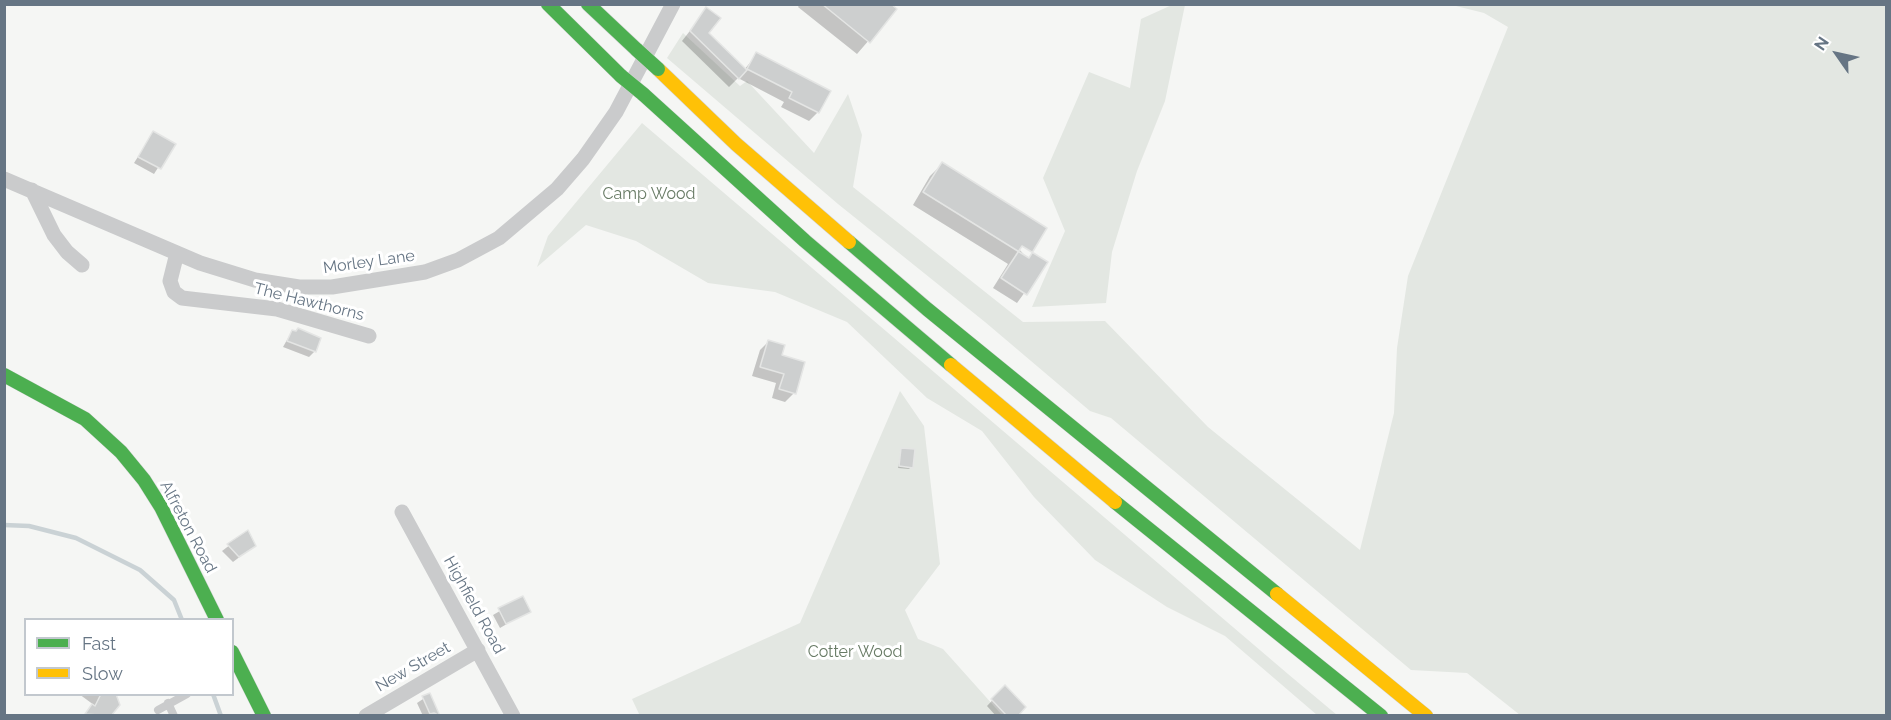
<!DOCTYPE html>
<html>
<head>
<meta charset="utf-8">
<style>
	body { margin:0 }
	#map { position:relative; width:1891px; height:720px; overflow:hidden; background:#f5f6f4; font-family:Raleway,sans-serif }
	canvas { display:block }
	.frame { position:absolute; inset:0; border:6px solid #667584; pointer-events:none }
	.legend { position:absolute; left:24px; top:618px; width:210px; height:78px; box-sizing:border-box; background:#fff; border:2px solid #c2c8ce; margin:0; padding:8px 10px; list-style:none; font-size:18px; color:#667584 }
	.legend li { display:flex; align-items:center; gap:12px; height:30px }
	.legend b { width:30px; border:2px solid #c2c8ce }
	.north { position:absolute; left:1807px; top:24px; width:60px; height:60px; -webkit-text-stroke:4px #fff; paint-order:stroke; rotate:304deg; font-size:16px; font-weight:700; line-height:24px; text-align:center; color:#667584 }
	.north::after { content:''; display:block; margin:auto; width:21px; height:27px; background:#667584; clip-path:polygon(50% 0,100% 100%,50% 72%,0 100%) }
</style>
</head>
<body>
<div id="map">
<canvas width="1891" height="720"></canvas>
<div class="frame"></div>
<ul class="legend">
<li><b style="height:8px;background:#4caf50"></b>Fast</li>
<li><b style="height:8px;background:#ffc107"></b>Slow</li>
</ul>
<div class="north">N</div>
</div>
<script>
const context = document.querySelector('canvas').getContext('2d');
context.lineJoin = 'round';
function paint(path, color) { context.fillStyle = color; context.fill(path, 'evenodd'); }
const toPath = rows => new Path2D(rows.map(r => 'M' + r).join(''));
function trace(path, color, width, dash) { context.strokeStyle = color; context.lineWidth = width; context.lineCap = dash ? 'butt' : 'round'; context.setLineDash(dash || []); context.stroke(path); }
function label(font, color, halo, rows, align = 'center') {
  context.font = font + ' Raleway,sans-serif'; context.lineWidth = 6; context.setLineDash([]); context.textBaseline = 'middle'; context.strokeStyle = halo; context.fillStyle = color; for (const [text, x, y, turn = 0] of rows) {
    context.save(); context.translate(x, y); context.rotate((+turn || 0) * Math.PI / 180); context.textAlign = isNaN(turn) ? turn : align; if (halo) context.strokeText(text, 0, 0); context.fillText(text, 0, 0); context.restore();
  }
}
paint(toPath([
	[1174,4,1185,5,1165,101,1137,171,1112,252,1106,303,1032,307,1065,231,1043,178,1089,72,1130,88,1141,19],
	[1452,5,1886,5,1886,715,1520,715,1467,673,1411,670,1111,418,1090,411,985,322,838,204,667,58,683,33,740,86,747,81,814,153,848,94,862,135,853,187,1023,322,1105,321,1208,427,1360,550,1394,413,1397,348,1408,276,1508,27,1484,13],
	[642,123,1288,674,1337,715,1317,715,1225,636,1167,607,1095,560,1034,497,982,431,927,398,847,322,775,292,708,283,636,241,586,225,537,267,548,236],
	[900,391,924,426,940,564,905,610,918,639,943,649,1002,715,640,716,632,699,800,623]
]), '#e3e7e2');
paint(toPath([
	[800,4,889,4,895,10,857,54,798,7],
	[707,9,707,34,744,70,757,54,829,91,818,112,809,121,781,107,784,102,738,78,729,87,682,41],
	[153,133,173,144,154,174,134,163],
	[942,164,1028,259,1046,263,1017,303,993,288,1008,264,913,205,930,176],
	[292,331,315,351,309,357,283,347],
	[769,341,780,356,794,393,785,402,772,398,776,383,752,376,760,350],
	[902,449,911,467,909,469,898,468],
	[247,532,254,546,233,562,222,551],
	[522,598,529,611,500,628,493,615],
	[1005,687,1016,716,996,716,987,706],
	[79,694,114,694,109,716,85,716,94,705],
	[429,695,439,716,423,716,417,703]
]), '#0003');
trace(toPath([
	[4,525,29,526,76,538,140,570,174,600,182,620],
	[213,694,221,716]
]), '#cad2d5', 4.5);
const building = toPath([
	[822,4,891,4,897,9,870,43,822,4],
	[706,7,721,18,709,33,747,70,739,79,690,31,706,7],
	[756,52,831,91,819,113,789,98,792,92,747,69,756,52],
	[153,131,176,144,161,169,138,157,153,131],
	[942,162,1047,228,1029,258,923,192,942,162],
	[1022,246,1048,262,1027,295,1001,278,1022,246],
	[298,328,321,338,316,352,287,341,292,330,296,331,298,328],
	[768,340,785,345,782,355,805,362,796,394,779,389,784,374,760,367,768,340],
	[901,448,915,449,913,468,899,466,901,448],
	[248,530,256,546,239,557,227,544,248,530],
	[523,596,531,612,506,624,498,608,523,596],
	[1005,685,1026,707,1018,716,1007,716,991,699,1005,685],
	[430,693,440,716,434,713,430,714,422,696,430,693],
	[101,694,116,694,120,705,111,716,85,714,92,704,95,706,101,694]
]);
paint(building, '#cdcfcf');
trace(building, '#e4e5e4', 1.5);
const fast = toPath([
	[548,4,621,76],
	[588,4,637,50],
	[643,94,805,241,951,365],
	[849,242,927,309,1277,594],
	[4,375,85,419,121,452,144,480,161,507,217,620],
	[1115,502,1381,716],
	[232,652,264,716]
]);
const slow = toPath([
	[658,69,736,144,849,242],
	[951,365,1115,502],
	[1277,594,1426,716]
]);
trace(fast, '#d2d3d4', 15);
trace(slow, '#d2d3d4', 15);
trace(toPath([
	[168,703,174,716],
	[158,710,187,694]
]), '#cacbcc', 8);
trace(toPath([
	[4,179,200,263,255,280,299,287,332,287,425,272,458,260,499,238,557,189,583,159,616,112,673,4],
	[32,190,54,235,67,252,82,265],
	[177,253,170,281,174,292,182,298,277,309,369,336],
	[402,512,513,716],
	[366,716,478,650]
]), '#cacbcc', 15);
trace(fast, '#4caf50', 14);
trace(slow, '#ffc107', 14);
const fastBridge = toPath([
	[637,50,658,69],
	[621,76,643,94]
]);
trace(fastBridge, '#d2d3d3', 15, []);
trace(fastBridge, '#4caf50', 14);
label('16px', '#687b65', '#fff', [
	["Camp Wood",649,194],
	["Cotter Wood",855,652]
]);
label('16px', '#667584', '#fff', [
	["Morley Lane",369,262,-8],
	["The Hawthorns",309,302,14],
	["Alfreton Road",188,527,62],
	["Highfield Road",474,605,61],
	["New Street",413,667,-30]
]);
</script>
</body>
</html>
